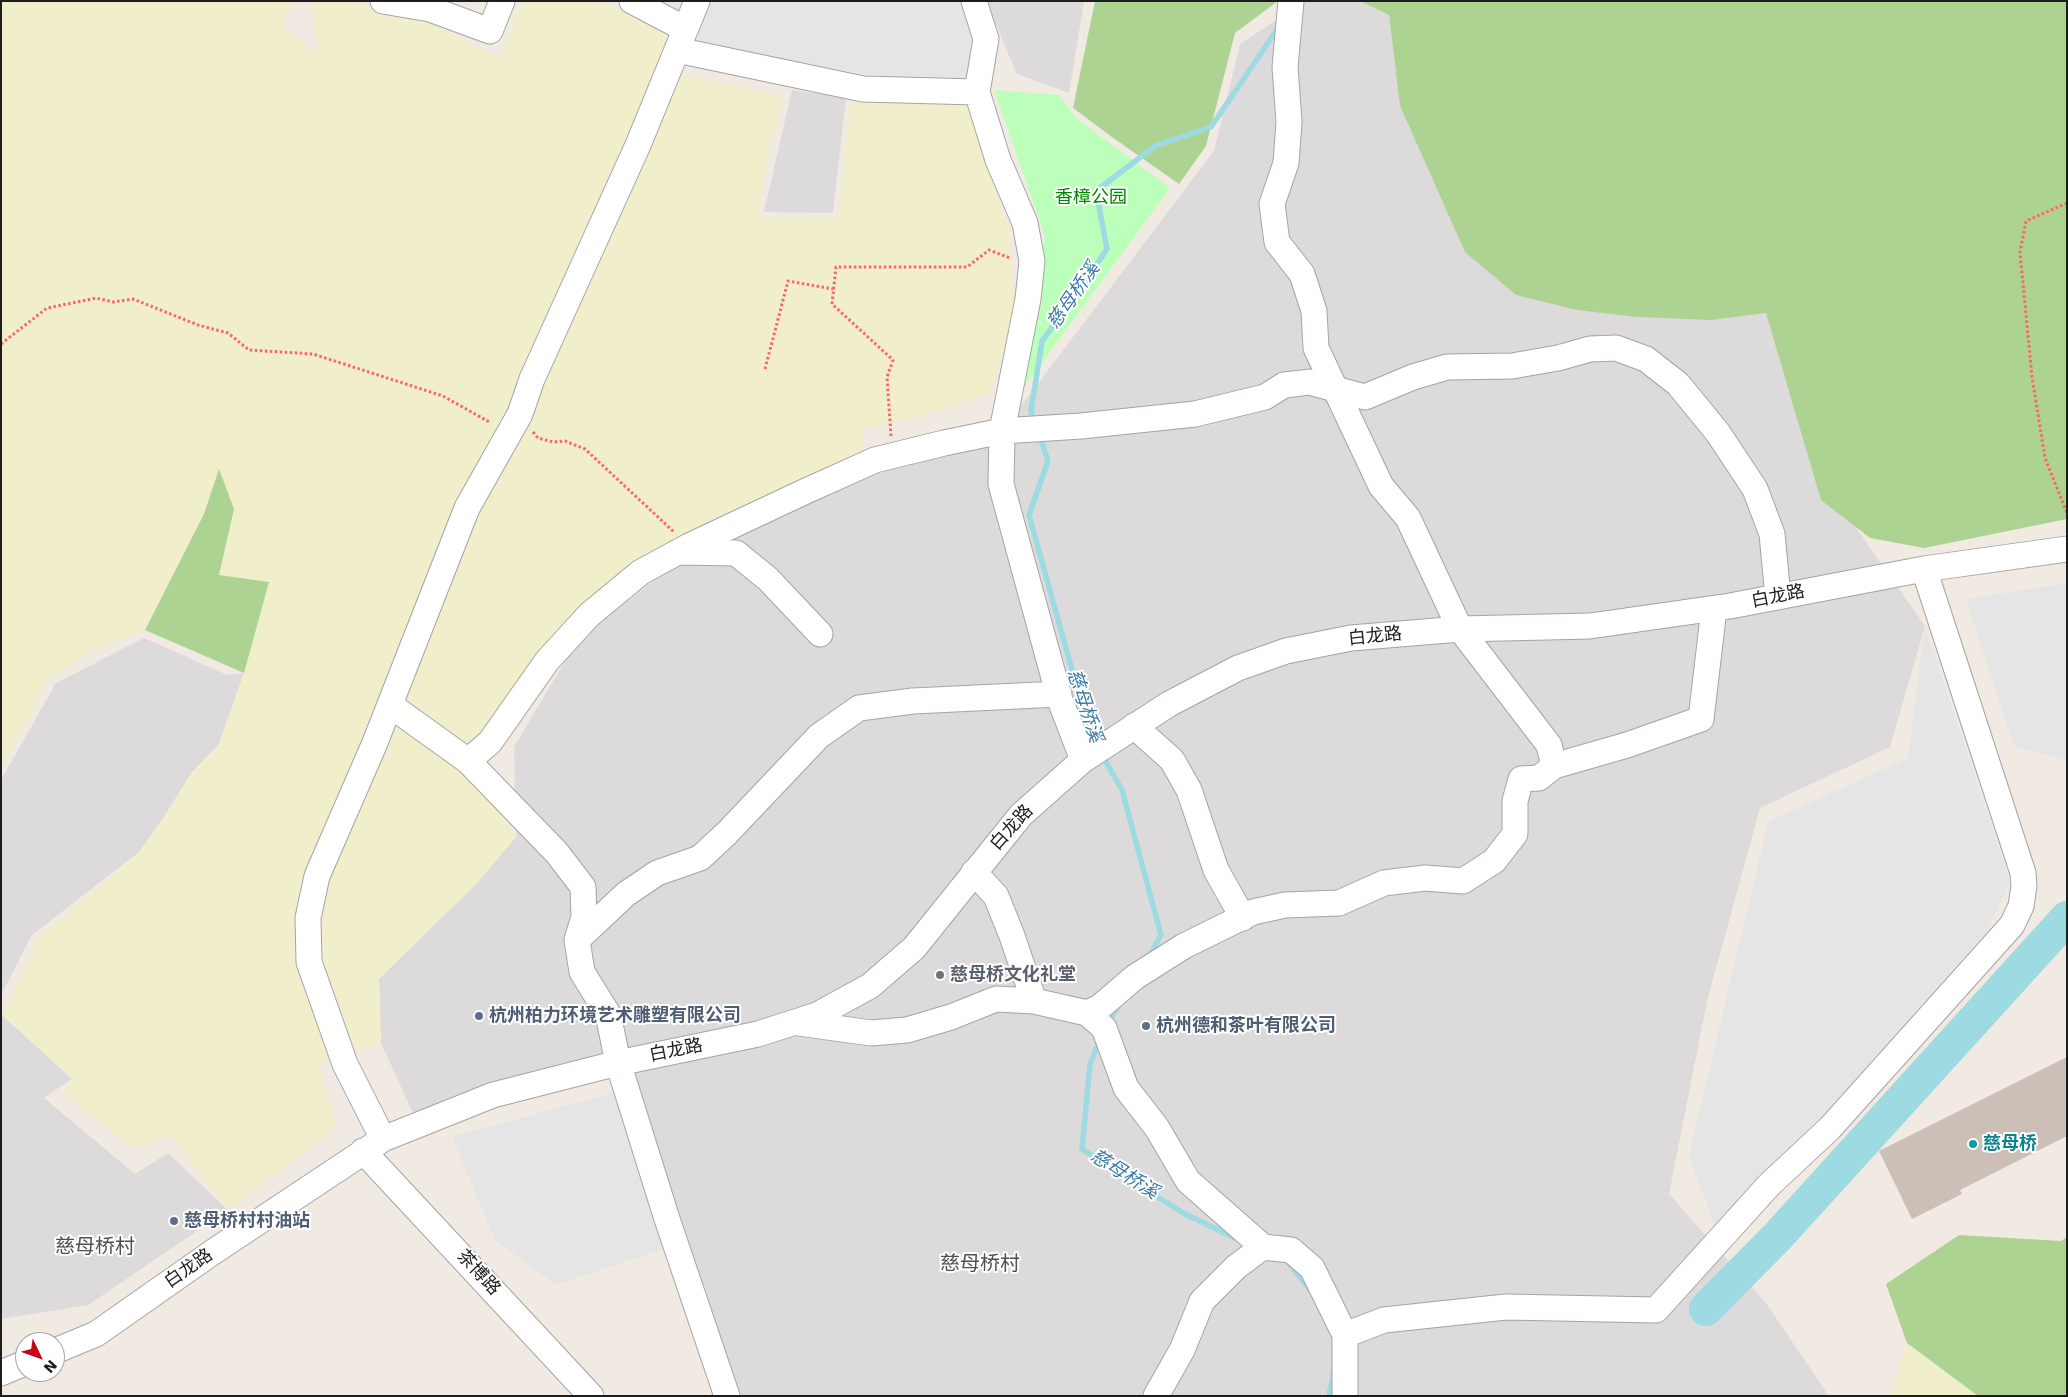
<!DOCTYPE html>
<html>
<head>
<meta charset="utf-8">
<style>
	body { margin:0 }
	#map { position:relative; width:2068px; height:1397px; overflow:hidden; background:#f0eae2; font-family:"DejaVu Sans",sans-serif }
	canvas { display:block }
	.frame { position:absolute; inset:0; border:2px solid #1d1d1d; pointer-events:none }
	.north { position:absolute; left:15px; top:1332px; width:50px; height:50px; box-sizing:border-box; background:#fff; border:1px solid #a5a5a5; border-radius:50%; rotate:132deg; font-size:14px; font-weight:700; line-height:20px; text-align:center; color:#1d1d1d }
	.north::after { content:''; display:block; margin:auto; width:18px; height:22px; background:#cb0016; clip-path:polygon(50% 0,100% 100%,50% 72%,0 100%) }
</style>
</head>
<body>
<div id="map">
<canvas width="2068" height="1397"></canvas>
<div class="frame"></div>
<div class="north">N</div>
</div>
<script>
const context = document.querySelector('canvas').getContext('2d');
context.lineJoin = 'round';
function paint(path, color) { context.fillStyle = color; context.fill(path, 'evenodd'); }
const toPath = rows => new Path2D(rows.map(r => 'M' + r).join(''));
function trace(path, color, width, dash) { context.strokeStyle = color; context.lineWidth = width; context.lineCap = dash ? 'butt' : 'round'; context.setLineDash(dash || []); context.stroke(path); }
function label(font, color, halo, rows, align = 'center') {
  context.font = font + ' "DejaVu Sans","Noto Sans SC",sans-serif'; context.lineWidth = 4; context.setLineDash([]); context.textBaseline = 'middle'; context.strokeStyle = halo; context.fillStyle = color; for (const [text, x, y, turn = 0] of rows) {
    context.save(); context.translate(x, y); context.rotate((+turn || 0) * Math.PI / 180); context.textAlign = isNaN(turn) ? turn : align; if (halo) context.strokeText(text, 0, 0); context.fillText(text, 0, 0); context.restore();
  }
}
paint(toPath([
	[986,1,1084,1,1069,93,1017,74],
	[1306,1,1360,1,1389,15,1400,106,1453,224,1766,312,1855,526,1925,626,1890,747,1760,808,1707,1001,1669,1194,1766,1303,1829,1396,729,1396,627,1048,417,1122,381,1043,379,979,478,882,516,837,514,747,577,641,712,535,864,477,912,464,1002,431,1214,151,1240,44],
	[792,90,846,98,833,213,764,212],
	[144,638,227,675,244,673,219,744,139,852,32,935,1,995,1,780,56,683],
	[3,1016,72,1079,44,1098,135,1174,168,1153,228,1210,88,1305,1,1319,1,1017]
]), '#dcdada');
paint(toPath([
	[1,1,299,1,287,12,284,28,318,54,311,1,352,1,426,22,500,57,521,1,600,1,671,31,682,73,784,98,771,141,757,218,838,218,851,96,967,103,1009,231,1014,312,999,369,988,394,901,422,865,427,859,460,713,517,577,611,489,728,457,754,516,837,478,882,379,978,381,1043,318,1064,338,1127,228,1210,172,1135,136,1149,63,1095,72,1078,3,1016,37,940,139,852,163,818,191,773,219,744,244,673,269,582,219,575,234,509,218,471,204,514,145,630,95,649,47,679,22,732,1,768],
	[1907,1343,1978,1396,1890,1396]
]), '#f1efcb');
paint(toPath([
	[1095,1,1278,1,1235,33,1206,146,1179,184,1112,137,1073,108],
	[1360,1,2067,1,2067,519,1924,548,1870,538,1821,500,1766,313,1711,320,1637,317,1577,310,1516,295,1465,252,1400,106,1389,15],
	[219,469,234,509,219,575,269,582,244,673,145,630,204,514],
	[1959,1235,2061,1241,2067,1237,2067,1396,1978,1396,1907,1343,1886,1284]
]), '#add392');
paint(toPath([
	[994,90,1059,95,1077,119,1170,188,1022,390,1045,236]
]), '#bcffba');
paint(toPath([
	[655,1,960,1,976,41,964,82,865,74,704,45,676,12],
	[2067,583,2067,761,2014,746,1966,599],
	[1925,626,2010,882,1986,932,1815,1124,1716,1229,1689,1156,1768,822,1908,758],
	[624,1090,670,1247,556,1285,495,1240,452,1137]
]), '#e5e5e5');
trace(toPath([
	[1035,423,1031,411,1042,341,1076,295,1107,249,1096,191,1155,146,1211,127,1280,25],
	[1039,434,1048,461,1029,515,1090,735,1096,745],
	[1102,755,1122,790,1161,935,1149,957],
	[1108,1023,1120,1003],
	[1100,1040,1090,1064,1082,1149,1183,1213,1237,1239],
	[1289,1263,1311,1291],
	[1329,1396,1334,1371]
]), '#9edae2', 5.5);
trace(toPath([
	[1706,1309,1778,1236,2067,918]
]), '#9edae2', 34);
paint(toPath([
	[2067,1057,2067,1136,1960,1190,1962,1194,1912,1219,1879,1151]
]), '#ccbfb8');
const minor = toPath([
	[383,1,430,9,490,31,502,1],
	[632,1,685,29],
	[974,1,986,39,977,92,998,160,1025,223,1032,261,1028,299,1002,431,1001,484,1060,700,1083,760],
	[677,50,863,89,977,92],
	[680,552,736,553,768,579,820,634],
	[390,705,468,761,557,853,583,887,584,917,577,940,582,972,608,1014,618,1063,626,1088,667,1219,727,1396],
	[1134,726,1172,760,1189,790,1216,870,1243,918],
	[468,761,490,742,547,661,589,615,641,572,689,546,806,491,875,460,944,443,1002,431,1081,426,1195,414,1265,397,1284,385,1302,383,1309,382,1365,397,1413,377,1447,367,1512,366,1558,358,1590,349,1616,348,1646,359,1678,384,1718,433,1755,489,1772,534,1778,597],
	[1554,766,1627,745,1701,719,1714,609],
	[974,872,996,896,1012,936,1034,1001],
	[577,940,626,894,657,873,700,858,727,833,819,736,859,708,913,701,1059,694],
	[1087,1013,1104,1028,1126,1088,1157,1128,1188,1181,1263,1247],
	[799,1023,871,1033,907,1030,951,1017,996,999,1034,1001,1087,1013,1100,1007,1135,977,1184,946,1253,912,1285,905,1339,903,1384,883,1425,878,1463,881,1494,861,1515,834,1515,801,1521,779,1539,778,1554,766,1549,745,1460,629,1408,518,1381,486,1316,348,1314,311,1302,274,1277,242,1272,204,1286,163,1289,122,1285,67,1291,1],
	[383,1139,345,1064,309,962,308,918,317,876,374,745,467,508,520,414,532,379,638,145,697,1],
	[363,1151,591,1396],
	[55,1351,96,1334,213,1252,383,1139,493,1095,618,1063,758,1034,817,1015,870,986,914,948,1021,815,1083,760,1169,704,1238,668,1286,651,1351,638,1460,629,1590,626,1730,606,1924,569,2067,549],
	[1,1373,25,1363],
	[1156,1396,1182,1350,1202,1301,1236,1267,1263,1247,1291,1250,1312,1268,1345,1335],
	[1345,1396,1345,1335,1384,1320,1506,1307,1656,1310,1769,1185,1830,1128,2012,925,2021,906,2024,886,2023,873,1924,569]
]);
trace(minor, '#a4a4a4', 27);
trace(toPath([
	[2067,203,2026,221,2020,252,2032,377,2045,458,2067,513],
	[1,344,47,308,96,298,113,302,133,299,198,325,228,333,249,350,313,354,443,396,491,423],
	[765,369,788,281,833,289],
	[533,432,538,438,553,442,565,441,585,449,674,532],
	[891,436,887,377,893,360,832,304,836,267,967,267,989,250,1010,258]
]), '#ff6465', 3, [2.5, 2.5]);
trace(minor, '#fff', 25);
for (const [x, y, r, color] of [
	[940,975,5,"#6b7280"],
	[479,1016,5,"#5c6f8a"],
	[1146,1026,5,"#5c6f8a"],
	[1973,1144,5,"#0f9aa8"],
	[174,1221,5,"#5c6f8a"]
]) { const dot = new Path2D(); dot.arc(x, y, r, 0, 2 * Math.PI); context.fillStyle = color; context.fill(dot); trace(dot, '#fff', 2); }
label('18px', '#038700', '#fff', [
	["香樟公园",1091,198]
]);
label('18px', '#1d1d1d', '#fff', [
	["白龙路",1778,597,-11],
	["白龙路",1375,637,-6],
	["白龙路",1012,828,-48],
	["白龙路",676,1051,-11],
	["白龙路",189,1269,-35],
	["茶博路",478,1273,47]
]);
label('bold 18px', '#5b616d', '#fff', [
	["慈母桥文化礼堂",950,975]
], 'left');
label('bold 18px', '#4e5e75', '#fff', [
	["杭州柏力环境艺术雕塑有限公司",489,1016],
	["杭州德和茶叶有限公司",1156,1026],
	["慈母桥村村油站",184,1221]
], 'left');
label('bold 18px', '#0d838f', '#fff', [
	["慈母桥",1983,1144]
], 'left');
label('italic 19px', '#3b7ca6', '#fff', [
	["慈母桥溪",1074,296,-55],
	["慈母桥溪",1084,706,72],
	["慈母桥溪",1124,1175,32]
]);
label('20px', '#505050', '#fff', [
	["慈母桥村",95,1248],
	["慈母桥村",980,1265]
]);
</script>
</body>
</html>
